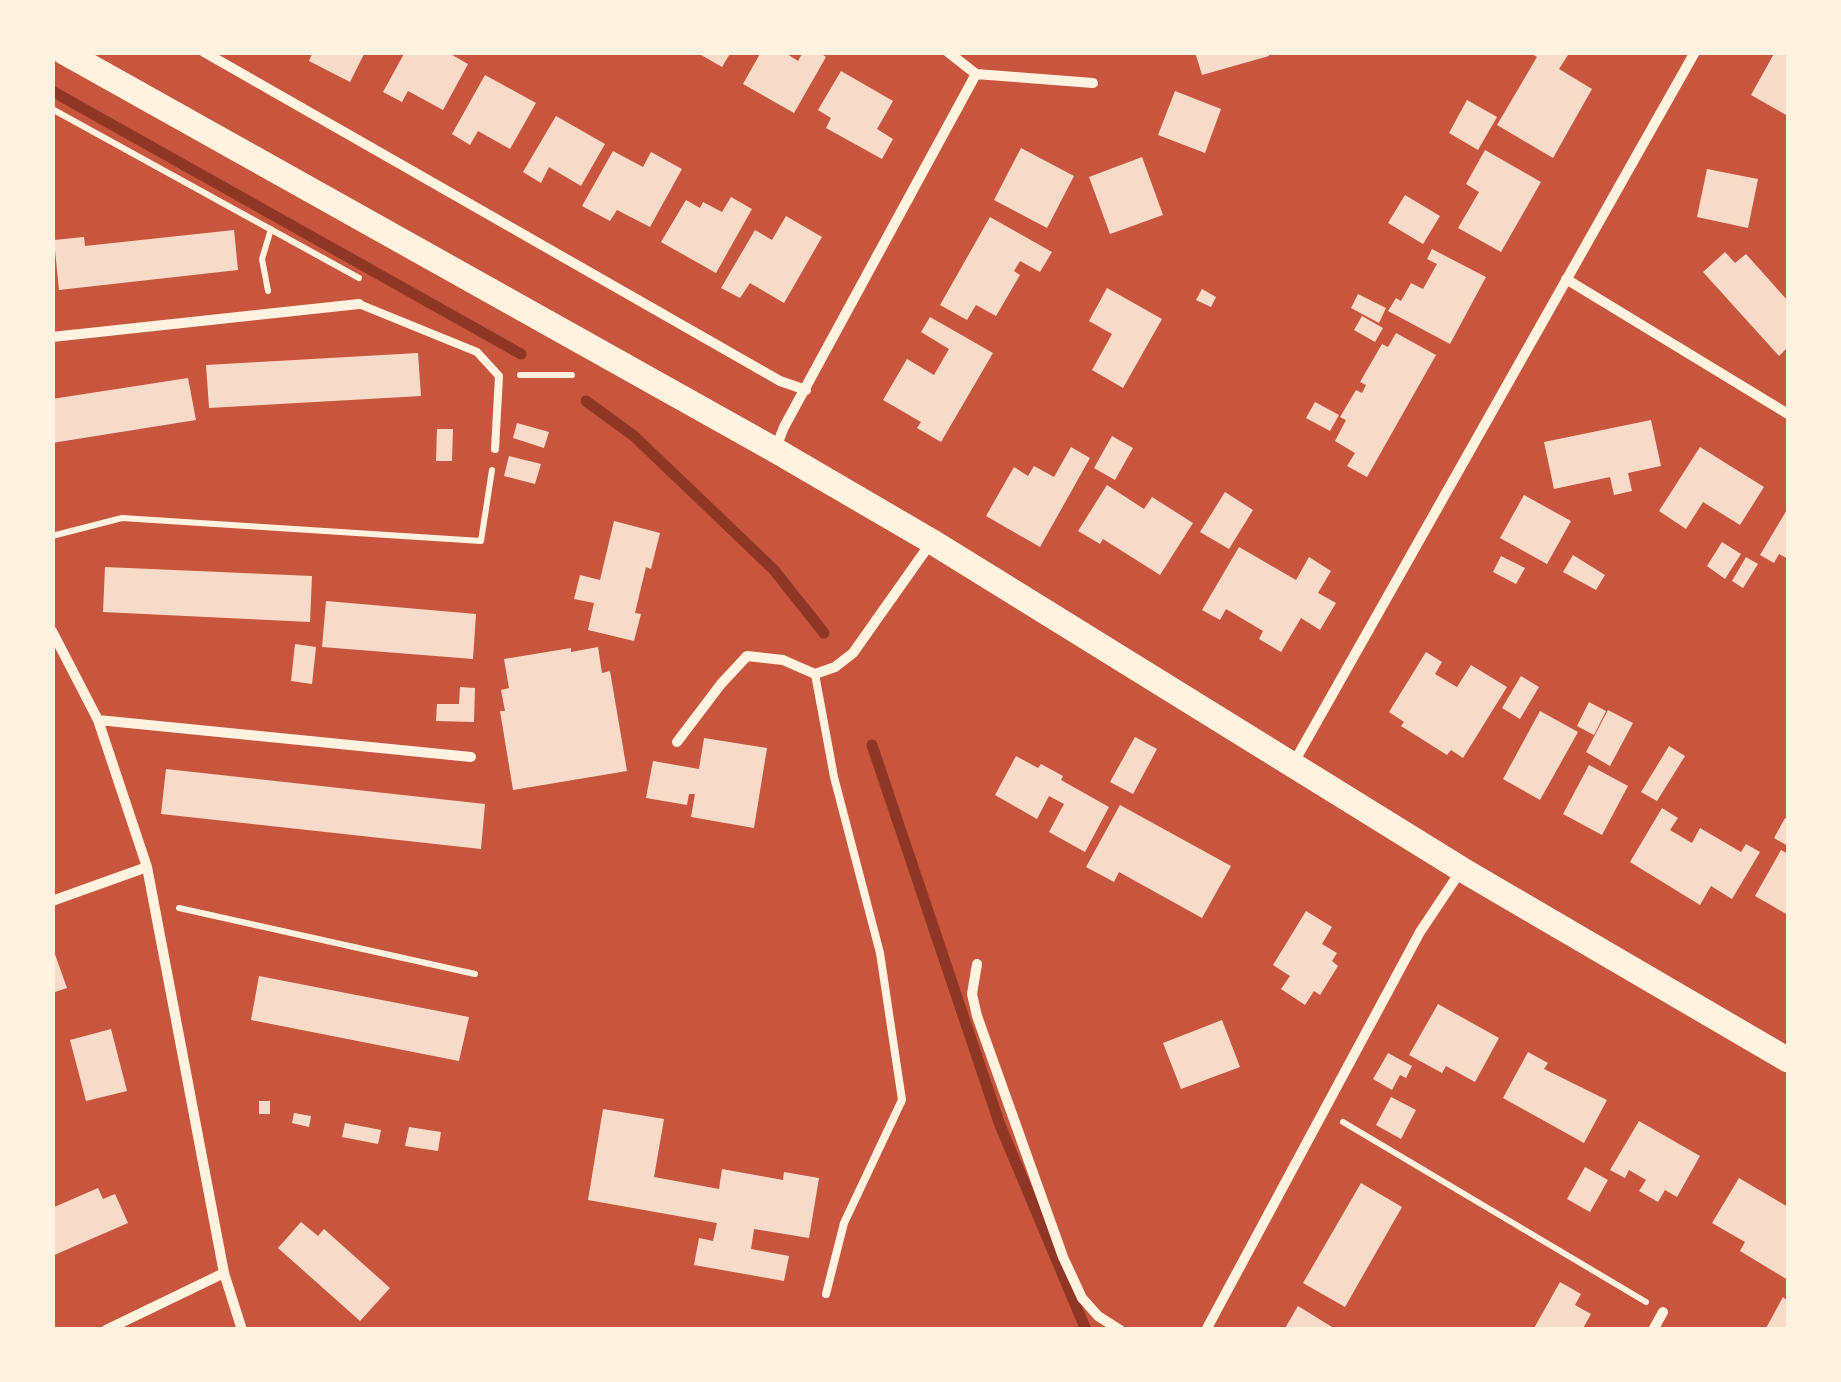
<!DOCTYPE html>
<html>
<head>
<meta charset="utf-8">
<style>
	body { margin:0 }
	#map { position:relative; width:1841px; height:1382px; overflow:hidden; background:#c8553d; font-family:"Alegreya Sans",sans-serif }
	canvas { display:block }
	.frame { position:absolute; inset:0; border:55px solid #fff3e0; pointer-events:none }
</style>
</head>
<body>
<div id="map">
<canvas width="1841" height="1382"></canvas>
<div class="frame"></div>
</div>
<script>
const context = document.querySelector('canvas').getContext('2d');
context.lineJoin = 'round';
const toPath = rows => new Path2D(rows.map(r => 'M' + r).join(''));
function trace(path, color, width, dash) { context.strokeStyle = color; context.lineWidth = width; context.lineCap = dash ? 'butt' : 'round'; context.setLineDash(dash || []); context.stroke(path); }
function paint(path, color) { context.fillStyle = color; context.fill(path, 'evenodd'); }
trace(toPath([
	[52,91,521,354],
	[586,401,634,436,774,570,824,633],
	[872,745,1000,1125,1086,1330]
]), '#8f3625', 11);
paint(toPath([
	[313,52,365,52,350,82,309,61],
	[405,52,447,52,468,64,443,110,408,91,402,102,383,92],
	[696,52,731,52,722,67],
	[761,52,784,52,798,61,803,52,819,52,826,57,794,113,743,84],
	[1195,52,1268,52,1269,56,1202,75],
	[1529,52,1564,52,1568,55,1559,69,1592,89,1553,158,1497,125,1537,57],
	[1775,52,1788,52,1788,116,1751,95],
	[841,71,893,101,877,129,893,139,882,159,826,128,831,118,818,110],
	[485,75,536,103,510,149,478,131,470,145,452,134],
	[1175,91,1221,109,1205,153,1158,135],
	[1467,100,1497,117,1478,150,1449,133],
	[556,116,605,144,581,186,549,167,541,183,523,172],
	[1021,148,1074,176,1047,228,994,200],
	[1485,150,1541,182,1501,252,1458,228,1479,192,1466,184],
	[613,151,643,167,651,152,682,169,650,227,617,210,610,221,582,206],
	[1142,157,1163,215,1110,234,1089,177],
	[1707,169,1758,179,1748,228,1697,217],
	[1405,195,1440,216,1423,244,1388,223],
	[731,197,752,209,716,273,661,242,686,200,700,208,703,202,722,212],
	[786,216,822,237,784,303,750,283,740,298,721,288,755,230,772,240],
	[990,217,1052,252,1040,272,1020,261,1014,271,1020,275,996,316,976,305,967,320,940,305],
	[234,230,238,270,59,290,54,240,84,237,85,246],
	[1432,249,1486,277,1450,344,1388,311,1396,298,1401,301,1411,283,1423,289,1437,264,1427,259],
	[1725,252,1735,263,1746,254,1788,301,1788,347,1779,356,1703,272],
	[1107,288,1162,319,1123,388,1092,370,1112,334,1089,321],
	[1202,289,1216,297,1211,307,1196,300],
	[1358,294,1386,308,1379,323,1351,308],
	[1362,316,1383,328,1375,342,1354,330],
	[930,317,993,353,941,442,917,428,921,422,883,400,907,359,934,375,949,349,921,332],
	[1396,333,1436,355,1367,477,1347,466,1355,453,1335,441,1346,420,1340,417,1356,390,1362,393,1366,385,1360,382,1382,344,1388,347],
	[418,353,421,396,209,408,206,365],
	[188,378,196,420,52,443,52,399],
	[1315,402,1339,415,1330,431,1306,418],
	[1651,420,1661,466,1628,473,1632,491,1614,495,1610,477,1554,489,1544,442],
	[517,423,549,432,544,448,513,438],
	[437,429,453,429,452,461,436,461],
	[1112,436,1133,448,1115,480,1094,468],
	[1071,447,1090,458,1040,547,986,516,1014,467,1028,476,1034,466,1054,477],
	[1700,447,1764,487,1740,525,1703,502,1686,529,1659,511],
	[509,456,541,464,535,484,504,476],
	[1107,485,1144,509,1152,497,1193,523,1160,575,1103,539,1100,544,1078,531],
	[1225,492,1253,510,1229,549,1200,532],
	[1524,495,1571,521,1547,564,1500,538],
	[1788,508,1788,559,1779,554,1774,563,1760,555],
	[614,521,660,533,651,569,646,567,635,613,641,614,634,641,588,630,594,603,574,599,580,575,600,580],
	[1722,542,1741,554,1725,579,1707,566],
	[1239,547,1296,580,1309,557,1331,571,1318,593,1336,603,1320,630,1301,618,1281,652,1259,639,1263,631,1226,609,1220,620,1202,610],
	[1573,555,1605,575,1596,590,1563,572],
	[1501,556,1525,568,1516,584,1493,572],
	[1746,557,1758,564,1743,588,1732,581],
	[105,567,312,576,310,622,103,612],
	[326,601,476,614,473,659,322,647],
	[295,644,316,647,312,684,291,681],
	[598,647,602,673,610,671,627,771,513,790,500,711,505,711,501,690,509,688,504,659,571,648,571,652],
	[1426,652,1442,662,1435,674,1457,687,1471,665,1507,687,1463,758,1451,750,1447,755,1401,726,1404,722,1389,712],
	[1521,676,1539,687,1520,719,1502,708],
	[460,687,475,688,474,722,436,721,437,704,459,704],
	[1589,702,1606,711,1594,735,1577,726],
	[1608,710,1633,723,1610,766,1586,752],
	[1540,711,1578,732,1540,800,1503,779],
	[1135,737,1157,749,1133,794,1110,782],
	[704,738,767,748,754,828,691,817,695,794,689,794,687,805,646,798,653,761,699,769],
	[1669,746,1685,756,1657,801,1641,792],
	[1016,756,1038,768,1041,764,1063,776,1061,780,1109,807,1085,852,1049,832,1064,804,1049,796,1037,819,995,795],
	[1589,765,1628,786,1602,835,1563,814],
	[166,769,485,804,481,849,161,814],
	[1120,805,1231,866,1202,918,1119,872,1114,882,1086,867],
	[1662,808,1678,818,1670,830,1692,843,1700,828,1741,852,1746,844,1760,852,1732,899,1711,886,1700,905,1630,862],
	[1785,818,1788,820,1788,846,1774,838],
	[1781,850,1788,854,1788,915,1755,896],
	[1306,911,1332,927,1322,944,1337,953,1332,961,1338,966,1320,995,1314,991,1305,1005,1281,989,1290,976,1273,965],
	[52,946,67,988,52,993],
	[259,976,469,1017,459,1061,251,1020],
	[1438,1004,1499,1038,1475,1082,1446,1066,1442,1073,1409,1055],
	[1222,1020,1240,1067,1181,1089,1163,1043],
	[111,1029,127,1091,86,1101,70,1040],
	[1528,1052,1548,1063,1544,1069,1607,1100,1584,1143,1503,1098],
	[1388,1053,1412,1066,1406,1078,1400,1075,1392,1090,1373,1079],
	[1391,1097,1416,1110,1401,1139,1376,1125],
	[259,1101,270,1101,270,1114,259,1114],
	[603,1109,664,1119,654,1177,719,1189,722,1169,783,1180,784,1172,819,1178,809,1238,754,1229,751,1249,789,1256,784,1281,694,1265,699,1238,713,1241,717,1223,588,1200],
	[294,1113,311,1116,309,1127,292,1123],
	[1639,1121,1700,1156,1677,1197,1665,1190,1658,1202,1639,1191,1646,1180,1629,1170,1625,1178,1610,1170],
	[345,1123,381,1130,378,1144,342,1137],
	[409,1127,441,1132,438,1151,405,1146],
	[1585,1167,1608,1180,1590,1212,1567,1199],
	[1739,1178,1788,1207,1788,1280,1740,1251,1745,1242,1712,1223],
	[1361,1183,1402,1207,1345,1307,1303,1283],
	[98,1188,103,1199,115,1194,128,1223,52,1256,52,1208],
	[301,1222,318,1236,324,1229,390,1288,360,1321,278,1248],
	[1560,1282,1581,1294,1575,1305,1591,1314,1582,1330,1533,1330],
	[1783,1297,1788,1301,1787,1330,1765,1330],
	[1298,1306,1332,1327,1330,1330,1284,1330]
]), '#f7dbc8');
trace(toPath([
	[52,109,359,278],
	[268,291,262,259,271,229],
	[520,375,572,375],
	[52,536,122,518,481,541,492,470],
	[179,908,475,974],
	[1343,1122,1646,1302]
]), '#fff3e0', 6);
trace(toPath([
	[359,304,477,352,499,376,495,449],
	[815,674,834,777,880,953,902,1100,844,1223,826,1294]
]), '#fff3e0', 8);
trace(toPath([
	[204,52,780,381,806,390],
	[948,52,976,74],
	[1566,279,1788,414],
	[52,337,359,304],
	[775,450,784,427,976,74,1093,83],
	[52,631,98,720,147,867,224,1273,242,1330],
	[98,720,471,757],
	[677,742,721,684,747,656,783,660,815,674,835,667,853,653,930,544],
	[1293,764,1695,52],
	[52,901,147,867],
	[977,964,972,994,977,1016,1063,1257,1082,1298,1098,1316,1120,1330],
	[106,1330,224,1273],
	[1206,1330,1420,932,1460,872],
	[1653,1330,1663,1312]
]), '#fff3e0', 10);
trace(toPath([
	[64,52,775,450,931,541,1461,869,1788,1060]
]), '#fff3e0', 25);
</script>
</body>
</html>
